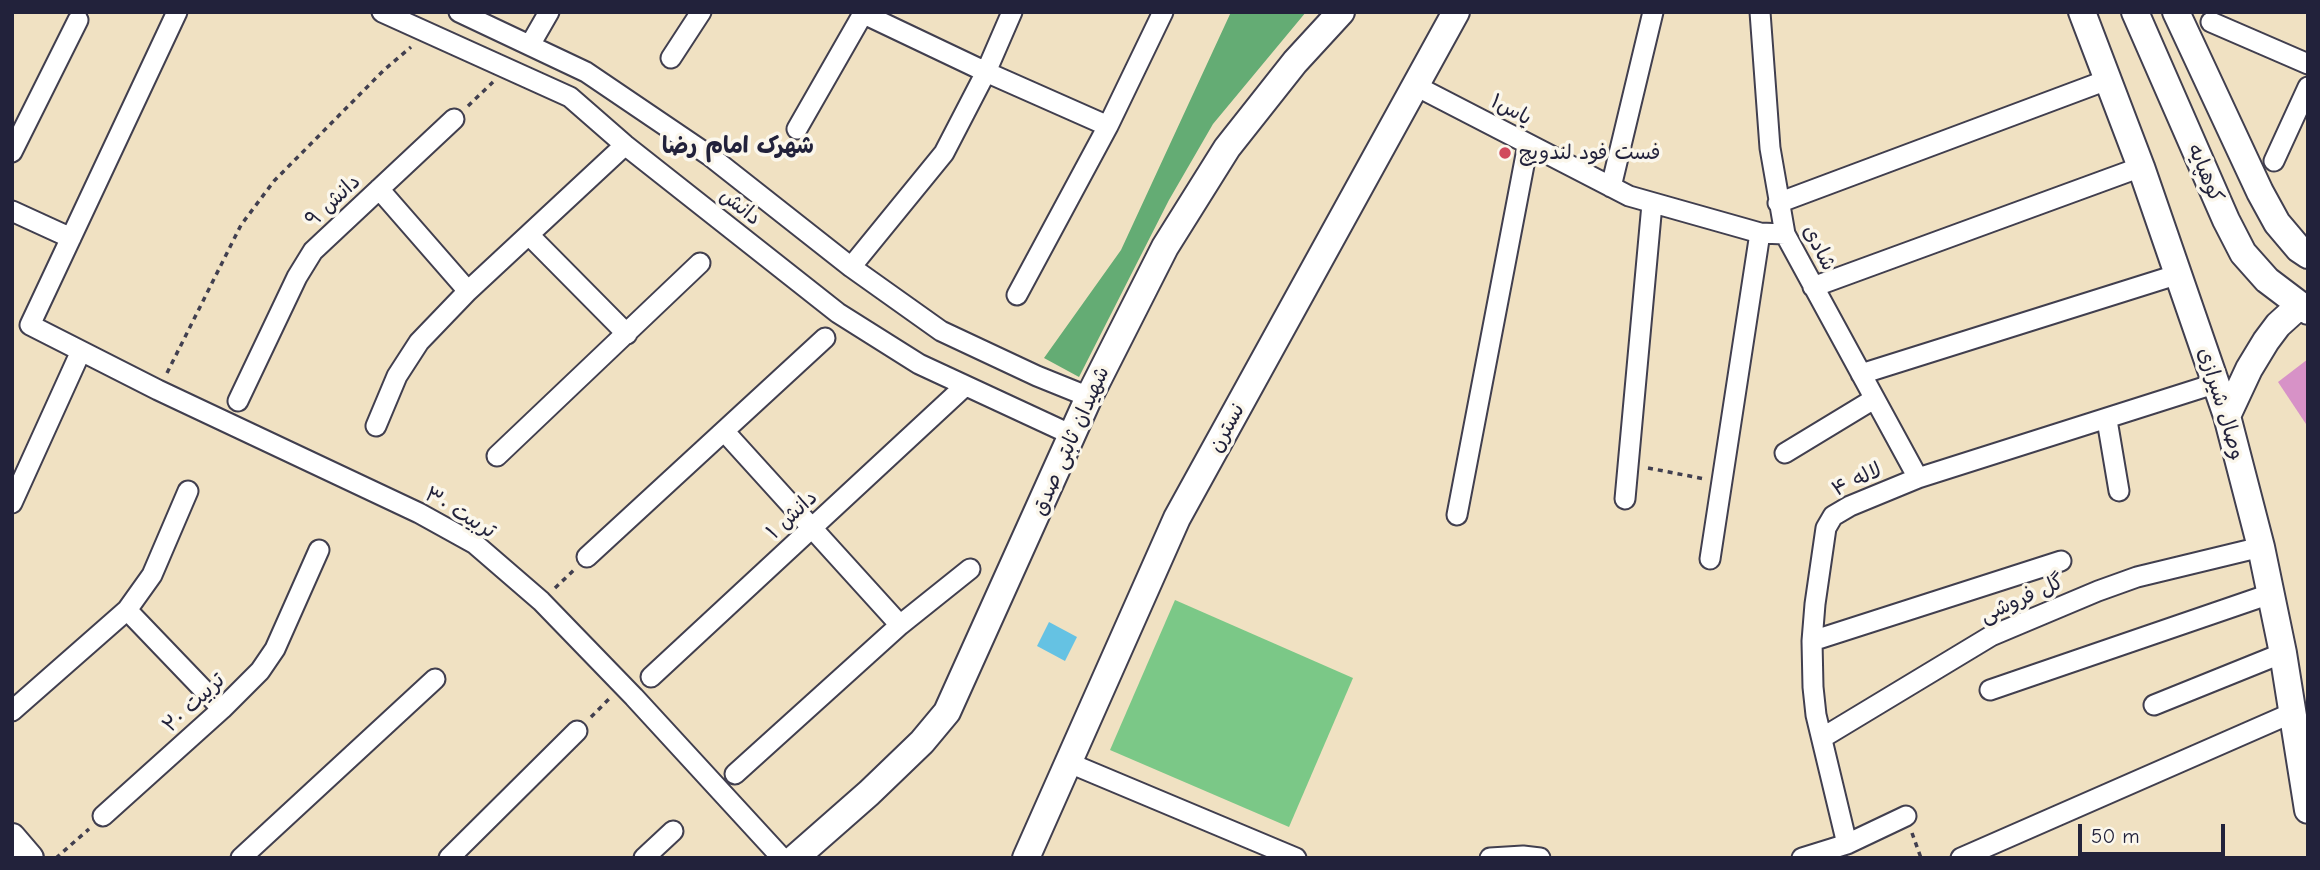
<!DOCTYPE html>
<html>
<head>
<meta charset="utf-8">
<style>
	body { margin:0 }
	#map { position:relative; width:2320px; height:870px; overflow:hidden; background:#f0e1c2; font-family:"Comic Neue",sans-serif }
	canvas { display:block }
	.frame { position:absolute; inset:0; border:14px solid #22223b; pointer-events:none }
	.scale { position:absolute; left:2078px; top:824px; width:147px; height:32px; box-sizing:border-box; border:4px solid #22223b; border-top:0; padding-left:9px; font-size:21px; line-height:24px; white-space:nowrap; color:#22223b; -webkit-text-stroke:5px #fbf7ec; paint-order:stroke }
</style>
</head>
<body>
<div id="map">
<canvas width="2320" height="870"></canvas>
<div class="frame"></div>
<div class="scale">50 m</div>
</div>
<script>
const context = document.querySelector('canvas').getContext('2d');
context.lineJoin = 'round';
function paint(path, color) { context.fillStyle = color; context.fill(path, 'evenodd'); }
const toPath = rows => new Path2D(rows.map(r => 'M' + r).join(''));
function trace(path, color, width, dash) { context.strokeStyle = color; context.lineWidth = width; context.lineCap = dash ? 'butt' : 'round'; context.setLineDash(dash || []); context.stroke(path); }
function label(font, color, halo, rows, align = 'center') {
  context.font = font + ' "Comic Neue","Playpen Sans Arabic",sans-serif'; context.lineWidth = 7; context.setLineDash([]); context.textBaseline = 'middle'; context.strokeStyle = halo; context.fillStyle = color; for (const [text, x, y, turn = 0] of rows) {
    context.save(); context.translate(x, y); context.rotate((+turn || 0) * Math.PI / 180); context.textAlign = isNaN(turn) ? turn : align; if (halo) context.strokeText(text, 0, 0); context.fillText(text, 0, 0); context.restore();
  }
}
paint(toPath([
	[1175,600,1353,678,1289,827,1110,750]
]), '#7bc887');
paint(toPath([
	[1231,12,1306,12,1213,124,1169,200,1079,377,1044,358,1121,250]
]), '#64ac74');
paint(toPath([
	[1049,622,1077,637,1065,661,1037,646]
]), '#65c2e3');
paint(toPath([
	[2308,359,2308,427,2278,382]
]), '#d792c7');
const street = toPath([
	[177,12,30,325,158,390,419,513,475,544,541,601,634,697,782,858],
	[382,12,570,97,625,145,838,313,919,364,1072,435],
	[459,12,586,72,710,156,851,267,941,331,1037,376,1089,397],
	[1760,12,1770,148,1785,234,1918,478],
	[864,14,986,72,1108,126],
	[2211,22,2308,64],
	[530,45,549,12],
	[671,58,701,12],
	[1416,86,1629,196,1760,233,1785,234],
	[797,129,864,12],
	[12,152,78,20],
	[2274,161,2308,87],
	[1611,187,1653,12],
	[379,189,468,291],
	[1778,203,2107,80],
	[12,211,71,238],
	[529,235,627,334],
	[851,267,944,153,986,72,1012,12],
	[1813,287,2141,167],
	[1017,295,1108,126,1163,12],
	[1861,374,2179,274],
	[238,401,297,277,313,251,454,119],
	[2107,420,2119,491],
	[376,426,397,376,419,342,468,291,625,145],
	[724,431,900,625],
	[1785,453,1874,399],
	[497,456,700,263],
	[1625,499,1652,204],
	[12,503,81,351],
	[1457,515,1528,144],
	[587,557,825,338],
	[1710,559,1760,233],
	[127,610,222,709],
	[1812,641,2061,561],
	[651,677,965,386],
	[1990,690,2270,594],
	[2154,705,2283,653],
	[12,711,127,610,152,575,188,491],
	[1822,738,1991,636,2098,591,2137,577,2261,547],
	[1067,762,1296,858],
	[735,774,900,625,970,569],
	[103,816,222,709,260,671,275,649,319,550],
	[1847,844,1816,715,1813,687,1812,641,1815,604,1826,528,1833,516,1850,506,1918,478,2217,383],
	[241,858,435,679],
	[449,858,577,731],
	[644,858,673,831],
	[1490,858,1523,856,1540,858],
	[1802,858,1847,844,1906,816],
	[1961,858,2292,713]
]);
const secondary = toPath([
	[2082,12,2141,167,2227,416,2261,547,2283,653,2308,810],
	[2135,12,2226,220,2243,253,2267,280,2308,311],
	[2176,12,2260,192,2277,223,2299,249,2308,255],
	[2227,416,2249,369,2266,341,2278,325,2299,306],
	[12,837,30,858],
	[795,858,869,793,922,742,947,712,1089,397,1165,247,1227,148,1295,62,1341,12],
	[1026,858,1177,518,1456,12]
]);
trace(street, '#413f4f', 23);
trace(secondary, '#413f4f', 30);
trace(toPath([
	[468,106,493,82],
	[167,373,241,225,274,181,384,70,411,47],
	[1648,468,1705,479],
	[555,588,575,569],
	[591,717,610,698],
	[1912,833,1921,858],
	[56,858,89,829]
]), '#413f4f', 3.5, [5, 5]);
trace(street, '#fff', 19);
trace(secondary, '#fff', 26);
for (const [x, y, r, color] of [
	[1505,153,7,"#d1495b"]
]) { const dot = new Path2D(); dot.arc(x, y, r, 0, 2 * Math.PI); context.fillStyle = color; context.fill(dot); trace(dot, '#fbf7ec', 2.5); }
label('21px', '#22223b', '#fbf7ec', [
	["یاس۱",1511,110,28],
	["کوهپایه",2205,173,67],
	["دانش ۹",333,201,-43],
	["دانش",740,207,38],
	["شادی",1819,248,63],
	["وصال شیرازی",2221,404,73],
	["نسترن",1227,428,-61],
	["شهیدان ثابتی صدق",1071,441,-66],
	["لاله ۴",1857,480,-25],
	["تربیت ۳۰",460,513,31],
	["دانش ۱",792,515,-43],
	["گل فروشی",2022,599,-24],
	["تربیت ۲۰",194,703,-43]
]);
label('21px', '#22223b', '#fbf7ec', [
	["فست فود لندویچ",1519,153]
], 'left');
label('bold 23px', '#22223b', '#fbf7ec', [
	["شهرک امام رضا",738,146]
]);
</script>
</body>
</html>
